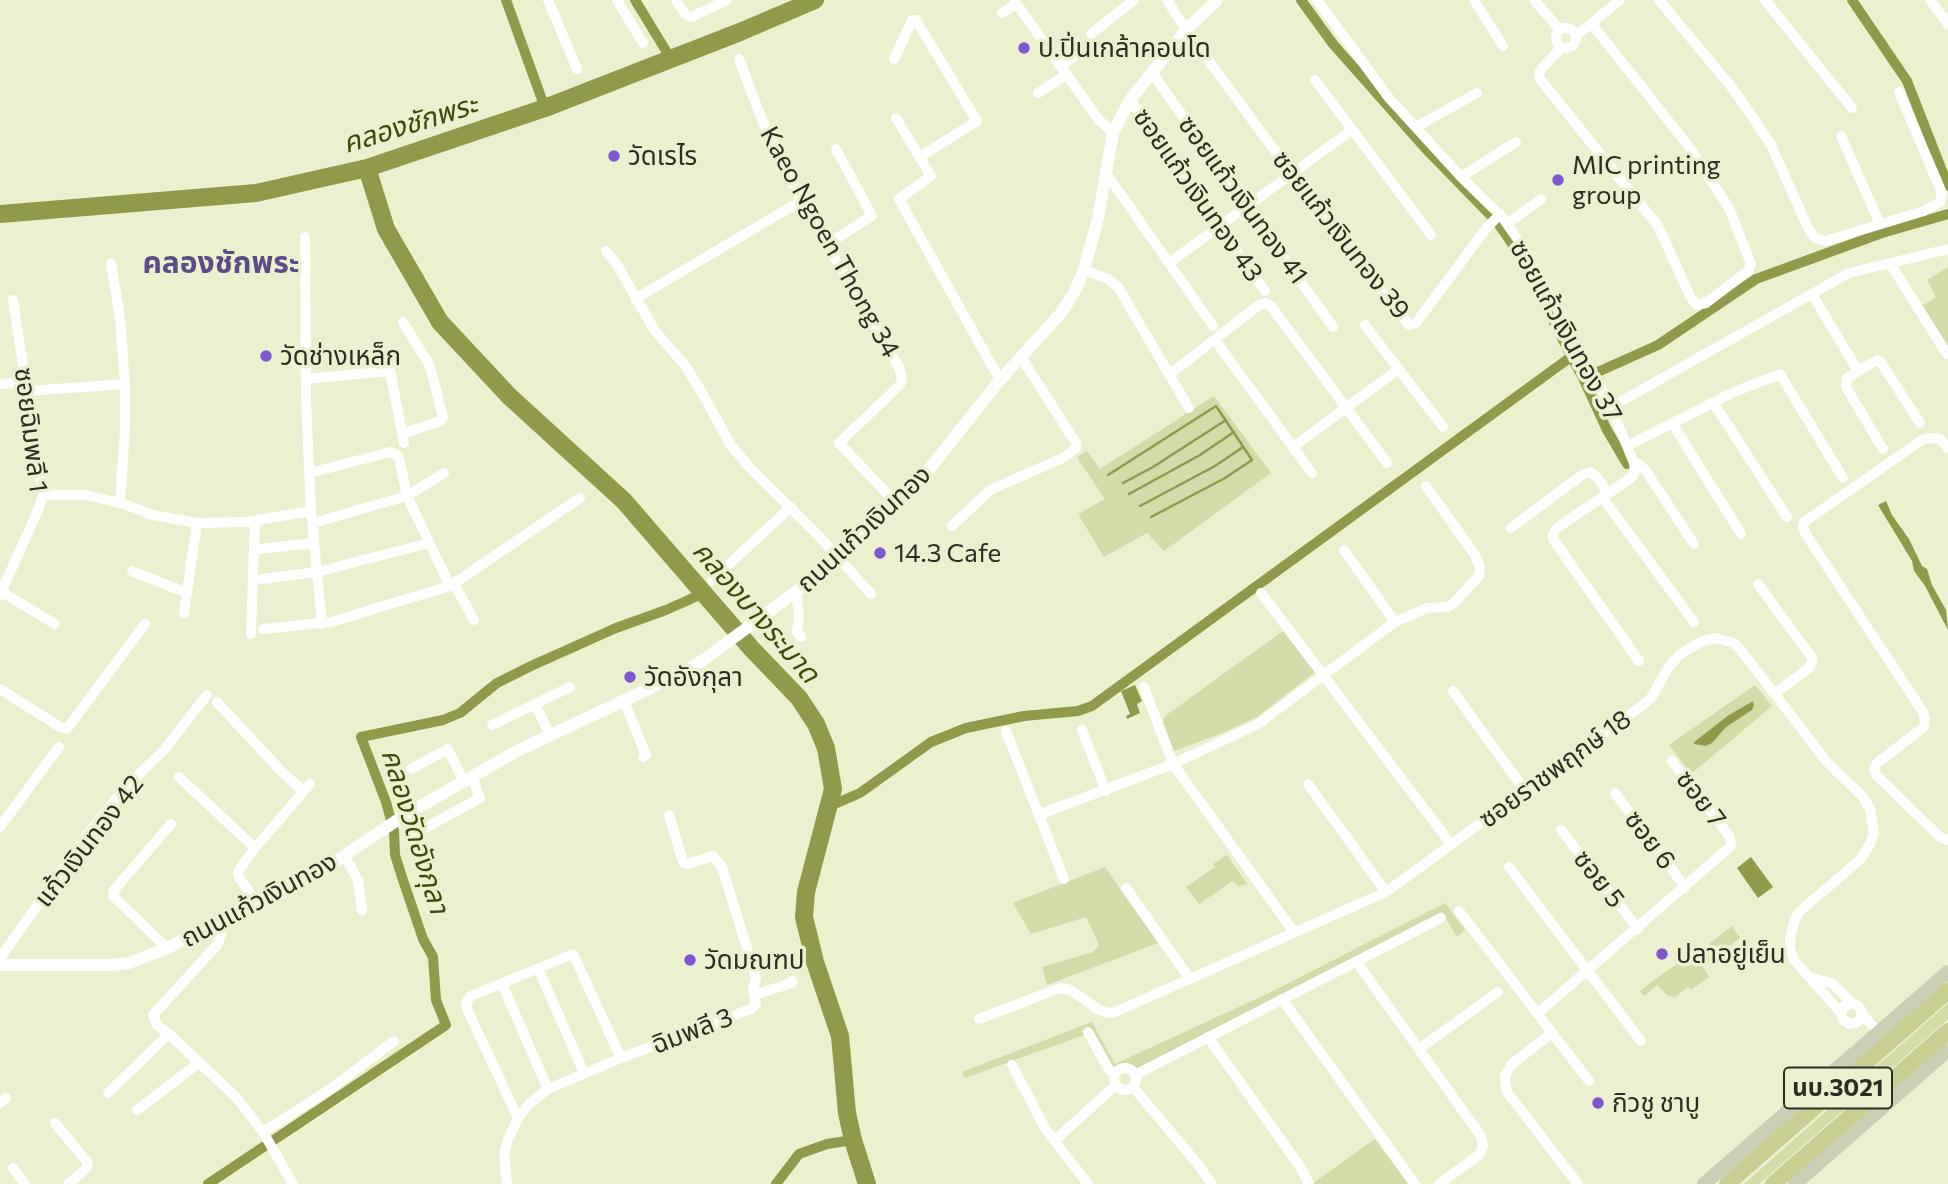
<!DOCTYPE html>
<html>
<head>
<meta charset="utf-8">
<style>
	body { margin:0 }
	canvas { display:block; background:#ebf0cf }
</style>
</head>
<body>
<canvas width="1948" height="1184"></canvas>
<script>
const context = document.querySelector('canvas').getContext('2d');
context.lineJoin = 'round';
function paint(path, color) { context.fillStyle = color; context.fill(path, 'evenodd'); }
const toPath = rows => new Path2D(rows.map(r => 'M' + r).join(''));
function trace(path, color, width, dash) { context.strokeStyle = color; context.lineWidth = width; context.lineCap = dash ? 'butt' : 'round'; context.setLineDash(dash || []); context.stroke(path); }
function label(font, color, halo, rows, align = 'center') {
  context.font = font + ' Commissioner,"Noto Sans Thai",sans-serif'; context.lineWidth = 7; context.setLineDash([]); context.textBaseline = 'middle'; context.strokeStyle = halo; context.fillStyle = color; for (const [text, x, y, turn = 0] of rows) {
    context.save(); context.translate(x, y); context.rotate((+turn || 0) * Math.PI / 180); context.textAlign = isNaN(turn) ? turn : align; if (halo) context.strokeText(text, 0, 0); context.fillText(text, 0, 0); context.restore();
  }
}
paint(toPath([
	[1948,267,1948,346,1922,306,1936,297,1927,280],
	[1214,396,1271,473,1164,551,1147,533,1104,557,1078,514,1105,499,1077,457,1087,451,1100,469],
	[1283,631,1315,672,1257,717,1222,733,1174,751,1163,722,1165,716],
	[1755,685,1772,706,1691,774,1669,745],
	[1227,855,1247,884,1239,886,1233,881,1199,904,1186,887,1215,867,1213,864],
	[1105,867,1158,943,1047,985,1042,967,1093,952,1099,945,1086,917,1031,934,1013,903],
	[1445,903,1465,930,1457,937,1442,912,1135,1070,1128,1067,1110,1067,1089,1028,1082,1031,1084,1035,965,1078,962,1072,1092,1022,1115,1064,1267,994],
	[1732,926,1740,938,1703,966,1709,977,1691,990,1688,987,1675,997,1667,995,1657,985,1644,996,1640,991,1654,980,1693,953,1695,955],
	[1948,1003,1948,1019,1759,1184,1744,1184],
	[1375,1139,1408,1184,1313,1184,1313,1183]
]), '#d3dba9');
paint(toPath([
	[1886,501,1892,515,1909,539,1922,566,1927,569,1932,585,1946,610,1948,630,1925,586,1914,571,1912,561,1878,505],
	[1135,685,1142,701,1137,704,1140,713,1127,719,1126,716,1130,714,1121,691],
	[1753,701,1754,706,1752,710,1726,727,1712,743,1706,746,1694,744,1694,742,1729,715],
	[1751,857,1773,887,1758,898,1737,868]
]), '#919a4b');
trace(toPath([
	[1108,475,1216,406,1252,460,1225,478,1151,517],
	[1123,483,1153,467,1226,420],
	[1129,494,1200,455,1234,432],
	[1140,506,1215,466,1243,447]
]), '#919a4b', 2.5);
trace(toPath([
	[506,0,545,108],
	[635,0,671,59],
	[1301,0,1333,44,1425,148,1497,222,1522,258,1572,358],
	[1852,0,1907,81,1948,186],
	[1582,376,1607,430,1627,464],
	[830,806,860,793,931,742,966,728,1024,716,1078,711,1092,706,1568,359,1572,358,1582,376,1600,371,1658,345,1756,279,1882,233,1948,214],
	[208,1184,446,1025,436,1000,433,957,423,939,402,877,395,855,394,831,386,802,361,737,443,720,460,713,497,683,531,666,616,628,666,610,704,593],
	[776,1184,799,1154,827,1144,853,1140]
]), '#919a4b', 10);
trace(toPath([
	[367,168,386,229,440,322,509,396,624,501,751,648,799,698,816,724,826,748,833,789,806,892,804,917,815,962,840,1036,847,1113,853,1140,867,1184],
	[0,214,256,193,367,168,545,108,740,32,815,0]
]), '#919a4b', 18);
trace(toPath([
	[548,0,577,69],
	[617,0,643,43],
	[676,0,685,14,691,17,727,0],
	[1014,0,1098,119,1113,133],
	[1167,0,1186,30,1339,238,1409,325,1416,323,1485,230,1500,214],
	[1317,0,1389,98,1461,177,1502,217,1523,247,1611,407,1634,463,1635,471,1631,478,1558,527,1553,534,1553,539,1639,661],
	[1474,0,1503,46],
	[1534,0,1560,30],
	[1659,0,1730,85,1752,116,1771,145,1809,230,1815,238,1825,241,1924,211,1940,202,1942,193,1899,92],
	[1765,0,1852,108],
	[1930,0,1948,24],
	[1002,13,1016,4],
	'1556 38a10 10 0 1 1 20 0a10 10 0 1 1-20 0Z',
	[1091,34,1134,0],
	[1576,36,1620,0],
	[1562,47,1543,67,1539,73,1540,79,1658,226,1691,298,1697,305,1706,303,1748,271,1751,264,1729,208,1690,148,1591,23],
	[739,59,762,120,801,201,899,367,902,378,900,385,839,443,897,504],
	[894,59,911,23,912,20,916,20,977,121,920,157],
	[1060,66,1084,50],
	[1152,73,1333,327],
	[1315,80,1431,235],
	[1038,93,1066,75],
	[1130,100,1265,291],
	[896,118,931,176,899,199,1000,380],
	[1416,127,1477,93],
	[1841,136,1880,224],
	[1106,173,1213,326],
	[1461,177,1516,142],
	[1507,224,1541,199],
	[305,237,306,401,311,511,322,624],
	[826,245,872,216,836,149],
	[606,251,616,263,655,331,684,364,701,391,730,444,749,467,819,536,871,594],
	[111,263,120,318,125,384,125,429,120,503],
	[1169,263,1352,130],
	[1890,263,1947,354],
	[1084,270,1108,279,1118,287,1189,408],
	[1812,294,1858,371],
	[635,299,801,201],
	[1365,325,1443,427],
	[1215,340,1312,473],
	[1169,375,1259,305,1265,303,1271,306,1387,463],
	[306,379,390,371,404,443],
	[3,384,11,383,27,391,125,384],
	[1713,402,1787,517],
	[1611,407,1849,273,1948,249],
	[1673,424,1741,534],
	[402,434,440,421,443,417,430,366,403,322],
	[1627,446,1734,392,1780,374,1843,478],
	[1293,447,1399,369],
	[1948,448,1940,439,1929,438,1922,440,1804,522,1803,527,1805,533,1923,712,1925,720,1924,727,1877,763,1874,768,1876,775,1941,838,1948,840],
	[1883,449,1846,387,1847,378,1877,360,1880,361,1920,423],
	[1634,463,1639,464,1646,471,1694,544],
	[310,473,390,452,395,454,399,457,407,496,450,586],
	[43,495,86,495,127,505,153,515,197,523,246,522,311,511],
	[1602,497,1694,622],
	[313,523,407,496,444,473],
	[952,526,990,490,1065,457,1076,448,1076,443,1021,357],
	[1511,528,1582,475,1590,472,1597,477,1608,493],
	[260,549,314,543],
	[1344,550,1395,622],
	[132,571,187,593],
	[262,579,317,572,429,543],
	[712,580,791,507],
	[454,584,474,620],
	[1758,584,1813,659,1809,668,1774,694],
	[2,592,55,624],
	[796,592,799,616,797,632,801,637],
	[1261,593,1451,844],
	[0,595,39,508,43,495,13,300],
	[184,613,197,523],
	[263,629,331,622,450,586,580,498],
	[251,634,255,521],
	[1144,687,1173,764,1294,932],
	[0,689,60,727,67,729,145,624],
	[1453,691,1525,791],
	[624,701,646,755,643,757],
	[217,702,281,771,303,791],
	[535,704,550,735],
	[492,725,570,687],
	[1082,730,1106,791],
	[1006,731,1064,879],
	[411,769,448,749,464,782],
	[179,777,255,848],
	[1308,784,1386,892],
	[1615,793,1685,887],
	[1038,815,1173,764,1258,724,1395,622,1427,608,1448,607,1456,601,1479,576,1480,567,1475,555,1426,486],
	[0,827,59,747],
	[1561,830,1638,929],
	[416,833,480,798,472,777],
	[344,855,358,880,362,910],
	[1509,867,1641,1041],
	[1126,888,1190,979],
	[257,903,240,879,238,874,239,870,255,848,310,784],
	[1459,911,1589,1081],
	[167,948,113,896,114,890,121,882,171,824],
	[0,958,90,831,125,788,163,751,207,695],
	[1356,961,1481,1136,1483,1146,1479,1155,1439,1184],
	[538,968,584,1073],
	[1810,977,1833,984,1852,1003,1858,1006,1862,1011,1861,1018,1856,1023,1849,1024,1843,1020,1841,1013,1843,1007,1852,1003],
	[502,984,548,1089],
	[754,995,792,983,792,981],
	[1282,999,1415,1184],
	[1537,1014,1731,846,1730,837,1672,761],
	[1862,1014,1877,1031],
	[979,1019,1060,988,1071,990,1099,1010,1109,1013,1115,1012,1386,892,1643,705,1651,698,1668,668,1679,655,1702,641,1716,638,1734,643,1740,649,1827,762,1863,797,1870,809,1874,832,1870,844,1861,859,1800,911,1795,919,1790,939,1790,949,1794,960,1841,1013],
	[1088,1032,1108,1068,1115,1075],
	[1552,1033,1512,1064,1505,1076,1505,1082,1507,1092,1578,1184],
	[169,1034,237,1098,263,1132,293,1184],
	[1208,1037,1301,1168,1309,1184],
	[1419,1049,1498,992],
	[1012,1065,1046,1130,1088,1184],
	'1114 1079a11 11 0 1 1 22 0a11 11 0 1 1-22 0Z',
	[1135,1075,1441,918],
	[1133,1087,1196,1162,1212,1184],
	[108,1093,169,1034,157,1025,153,1015,218,944,221,934,219,922],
	[0,1103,6,1098],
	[137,1110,200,1062],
	[518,1118,467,1009,466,1002,471,996,573,954,621,1058],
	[55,1123,88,1163,86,1169,68,1184],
	[263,1132,329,1090,394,1041],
	[1054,1141,1116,1085],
	[13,1168,25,1184],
	[507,1184,504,1154,507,1142,518,1118,529,1104,548,1089,621,1058,751,1009,756,1004,753,990,756,978,722,867,713,856,688,864,683,862,669,815]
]), '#fff', 10);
trace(toPath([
	[0,965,112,965,129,963,167,948,306,881,405,815,517,751,680,674,702,661,820,574,915,487,1000,380,1061,313,1074,293,1084,270,1098,218,1113,133,1123,113,1130,100,1186,30,1217,0]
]), '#fff', 12);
trace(toPath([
	[1704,1184,1948,972],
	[1795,1184,1948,1050]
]), '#caceb2', 14);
trace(toPath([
	[1727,1184,1948,991],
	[1773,1184,1948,1031]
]), '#c8ce91', 16);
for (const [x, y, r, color] of [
	[1024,48,7,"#7f58d1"],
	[614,156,7,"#7f58d1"],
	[1558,180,7,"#7f58d1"],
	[266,356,7,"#7f58d1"],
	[880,553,7,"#7f58d1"],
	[630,677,7,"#7f58d1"],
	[1662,954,7,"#7f58d1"],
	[690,960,7,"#7f58d1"],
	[1598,1103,7,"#7f58d1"]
]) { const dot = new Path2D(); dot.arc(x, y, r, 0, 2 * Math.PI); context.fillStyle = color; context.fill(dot); trace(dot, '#ebf0cf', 2.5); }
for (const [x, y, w] of [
	[1838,1088,108]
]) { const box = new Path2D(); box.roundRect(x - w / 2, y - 20.5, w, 41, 5); context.fillStyle = '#ebf0cf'; context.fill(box); trace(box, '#2c2e22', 2); }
label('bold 24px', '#2c2e22', null, [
	["นบ.3021",1838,1088]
]);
label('26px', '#2c2e22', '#ebf0cf', [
	["ป.ปิ่นเกล้าคอนโด",1038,48],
	["วัดเรไร",628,156],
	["MIC printing",1572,165],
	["group",1572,195],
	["วัดช่างเหล็ก",280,356],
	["14.3 Cafe",894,553],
	["วัดอังกุลา",644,677],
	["ปลาอยู่เย็น",1676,954],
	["วัดมณฑป",704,960],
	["กิวชู ชาบู",1612,1103]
], 'left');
label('26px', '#2c2e22', '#ebf0cf', [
	["ซอยแก้วเงินทอง 43",1198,195,55],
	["ซอยแก้วเงินทอง 41",1243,200,54],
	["ซอยแก้วเงินทอง 39",1341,235,52],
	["Kaeo Ngoen Thong 34",830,242,61],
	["ซอยแก้วเงินทอง 37",1566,331,61],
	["ซอยฉิมพลี 1",31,430,83],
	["ถนนแก้วเงินทอง",864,529,-43],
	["ซอยราชพฤกษ์ 18",1555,769,-36],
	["ซอย 7",1701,799,53],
	["ซอย 6",1650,840,53],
	["แก้วเงินทอง 42",89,841,-52],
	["ซอย 5",1599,879,52],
	["ถนนแก้วเงินทอง",259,900,-28],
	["ฉิมพลี 3",692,1031,-21]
]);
label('italic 28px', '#43480a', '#ebf0cf', [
	["คลองชักพระ",410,124,-17],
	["คลองบางระมาด",756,612,49],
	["คลองวัดอังกุลา",415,831,73]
]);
label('bold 30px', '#5c4b89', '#ebf0cf', [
	["คลองชักพระ",221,263]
]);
</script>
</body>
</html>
